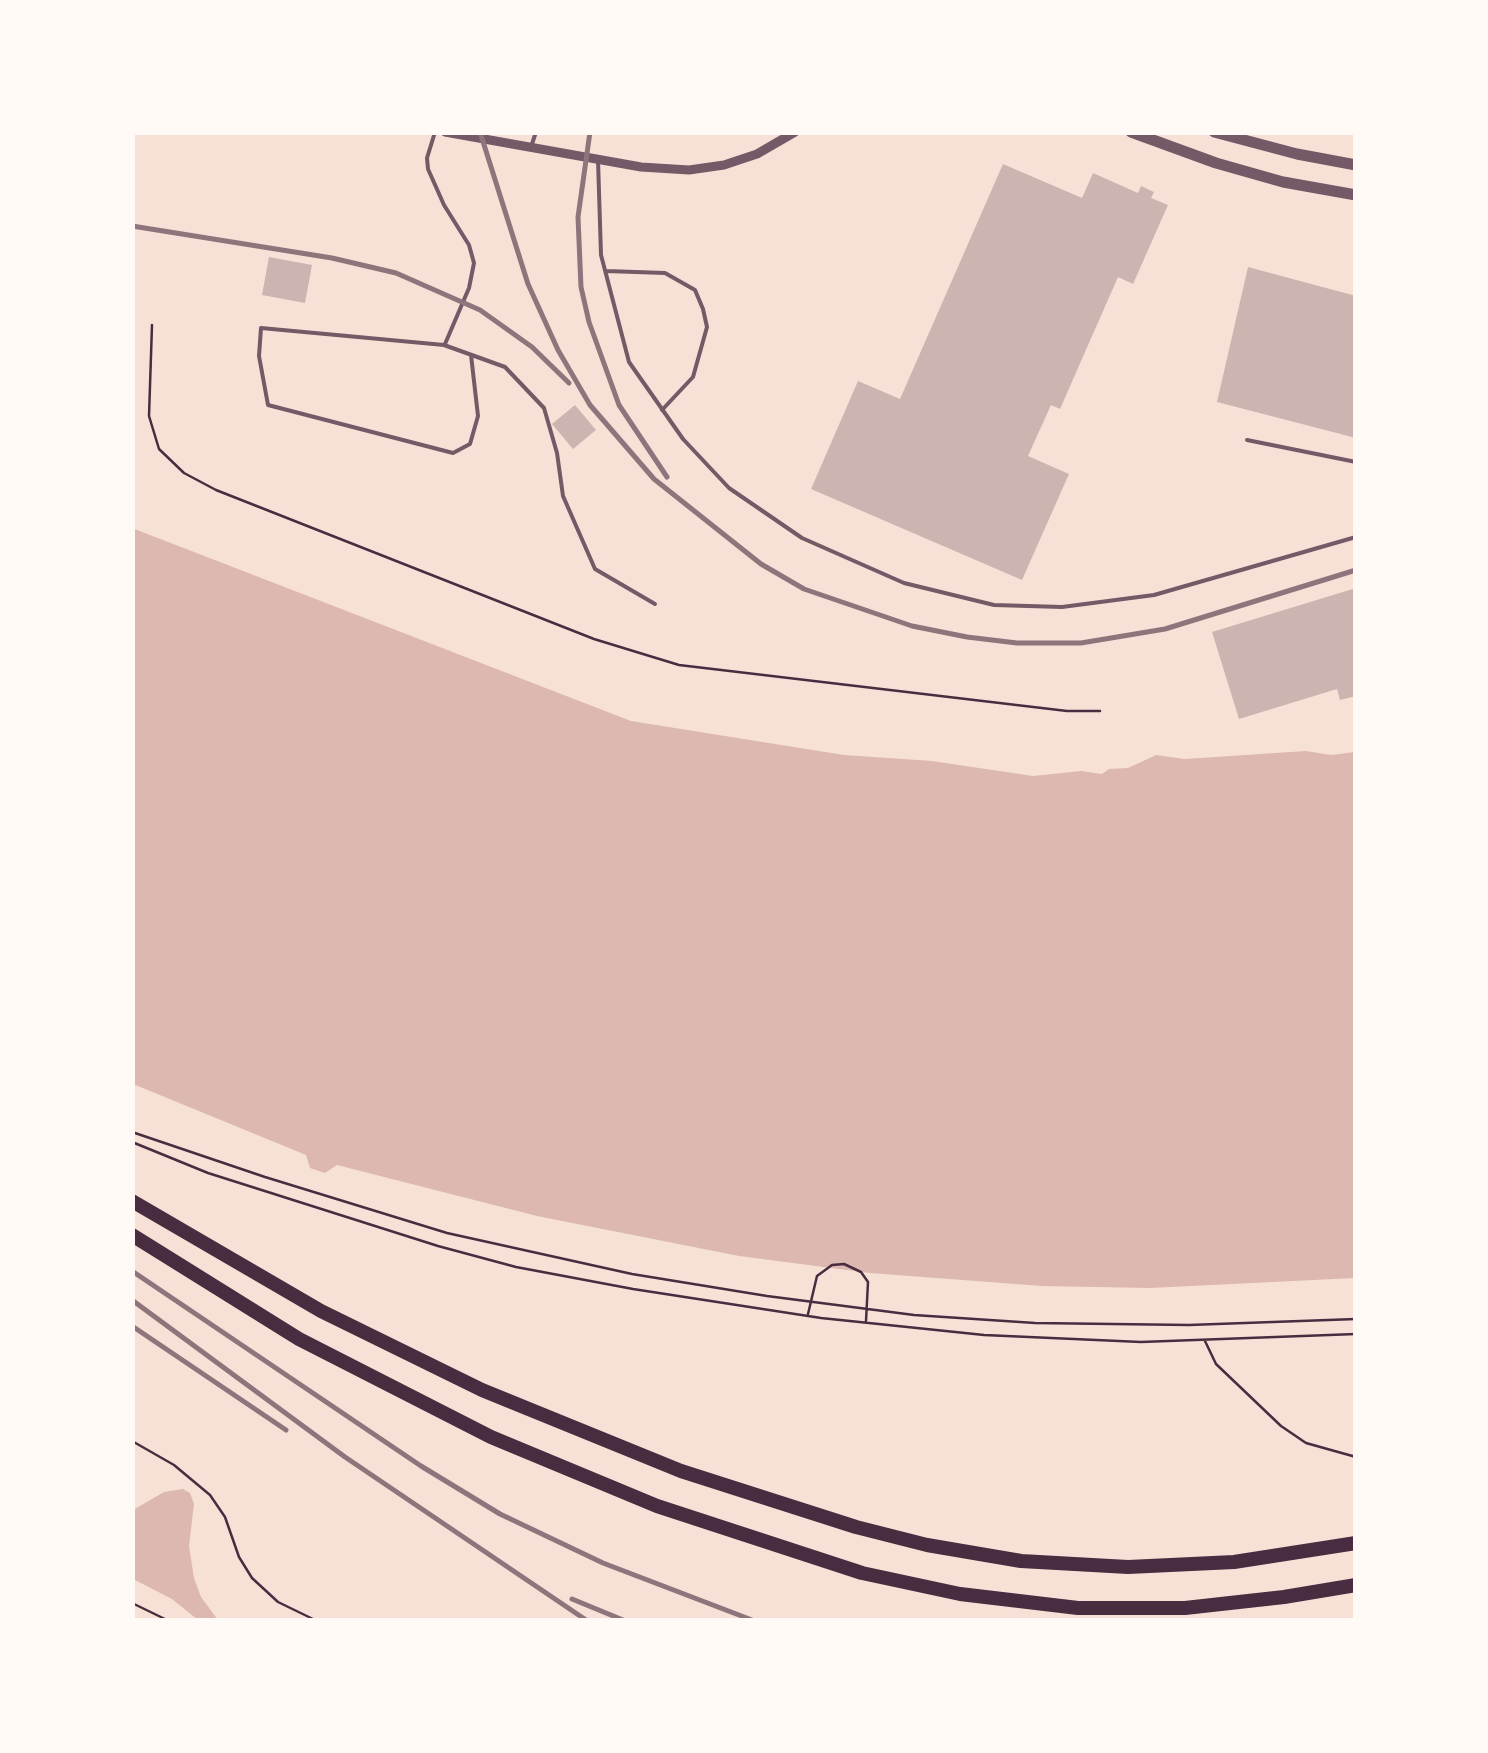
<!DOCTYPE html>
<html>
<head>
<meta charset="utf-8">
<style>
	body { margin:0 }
	#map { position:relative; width:1488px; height:1753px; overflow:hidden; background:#f7e1d7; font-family:"Space Grotesk",sans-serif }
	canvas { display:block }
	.frame { position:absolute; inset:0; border:135px solid #fffaf5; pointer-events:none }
</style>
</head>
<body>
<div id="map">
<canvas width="1488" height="1753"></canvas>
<div class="frame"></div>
</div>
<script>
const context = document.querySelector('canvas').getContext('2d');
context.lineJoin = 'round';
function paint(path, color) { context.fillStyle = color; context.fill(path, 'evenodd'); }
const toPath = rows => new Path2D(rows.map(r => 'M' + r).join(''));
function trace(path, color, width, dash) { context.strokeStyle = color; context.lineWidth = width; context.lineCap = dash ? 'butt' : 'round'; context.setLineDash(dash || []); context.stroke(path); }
paint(toPath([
	[132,528,631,721,844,755,932,761,1033,776,1081,771,1102,774,1109,769,1128,768,1156,755,1185,759,1306,751,1331,755,1355,752,1355,1278,1150,1288,1042,1286,870,1273,739,1256,537,1216,337,1165,325,1173,310,1168,306,1155,133,1084],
	[183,1489,190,1493,194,1504,189,1546,194,1578,201,1597,218,1620,198,1620,172,1599,133,1579,133,1510,164,1492]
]), '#dcb8b0');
paint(toPath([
	[1003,164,1082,198,1093,173,1138,193,1141,186,1154,192,1151,198,1168,205,1133,284,1118,277,1060,409,1051,405,1028,456,1069,474,1022,580,811,489,858,381,900,399],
	[269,257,312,265,305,303,262,295],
	[1248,267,1356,296,1356,438,1217,402],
	[575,405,596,430,573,449,552,424],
	[1356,588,1356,696,1340,700,1337,689,1239,719,1212,632]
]), '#ccb4b1');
trace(toPath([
	[152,325,149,416,159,449,184,473,216,490,594,639,679,665,1067,711,1100,711],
	[132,1132,265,1177,447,1233,632,1274,767,1296,914,1315,1035,1323,1189,1325,1356,1319],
	[132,1142,208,1173,438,1246,516,1267,633,1289,821,1318,984,1335,1141,1342,1356,1334],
	[808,1314,817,1276,832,1265,844,1264,861,1272,868,1282,866,1321],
	[1205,1341,1216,1364,1281,1426,1306,1443,1356,1457],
	[132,1441,174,1465,210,1495,225,1517,239,1557,252,1578,278,1602,315,1620],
	[132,1603,167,1620]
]), '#4a2c40', 2.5);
trace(toPath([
	[435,132,427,158,428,169,444,205,469,245,474,263,469,288,445,344],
	[531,147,536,132],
	[598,160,601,255,629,362,683,439,729,488,802,538,904,583,994,605,1062,607,1154,595,1356,537],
	[606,271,665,273,695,290,703,309,707,327,693,377,662,410],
	[471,355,478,416,470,444,453,453,268,405,259,356,261,328,444,345,505,367,544,408,557,453,563,496,595,569,655,604],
	[1247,440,1356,462]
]), '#755966', 4);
trace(toPath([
	[445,132,641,167,689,170,724,165,757,154,795,132]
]), '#755966', 9);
trace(toPath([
	[1131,132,1216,163,1283,182,1356,195],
	[1214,132,1297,154,1356,165]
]), '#755966', 11);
trace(toPath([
	[132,1201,321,1311,482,1390,681,1471,856,1527,927,1545,1021,1561,1128,1567,1234,1562,1356,1543],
	[132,1235,299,1339,491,1437,657,1506,862,1573,960,1594,1078,1608,1185,1608,1284,1597,1356,1585]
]), '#4a2c40', 14);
trace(toPath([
	[480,132,528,284,558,350,590,405,654,479,761,564,804,589,912,626,967,637,1017,643,1081,643,1165,629,1356,570],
	[590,132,578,217,581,287,589,322,619,405,667,477],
	[132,226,332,258,396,273,480,310,532,347,569,383],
	[132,1271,421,1466,500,1514,603,1563,752,1620],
	[132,1300,345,1457,586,1620],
	[132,1326,286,1430],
	[572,1599,623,1620]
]), '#8f747c', 5);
</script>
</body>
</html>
